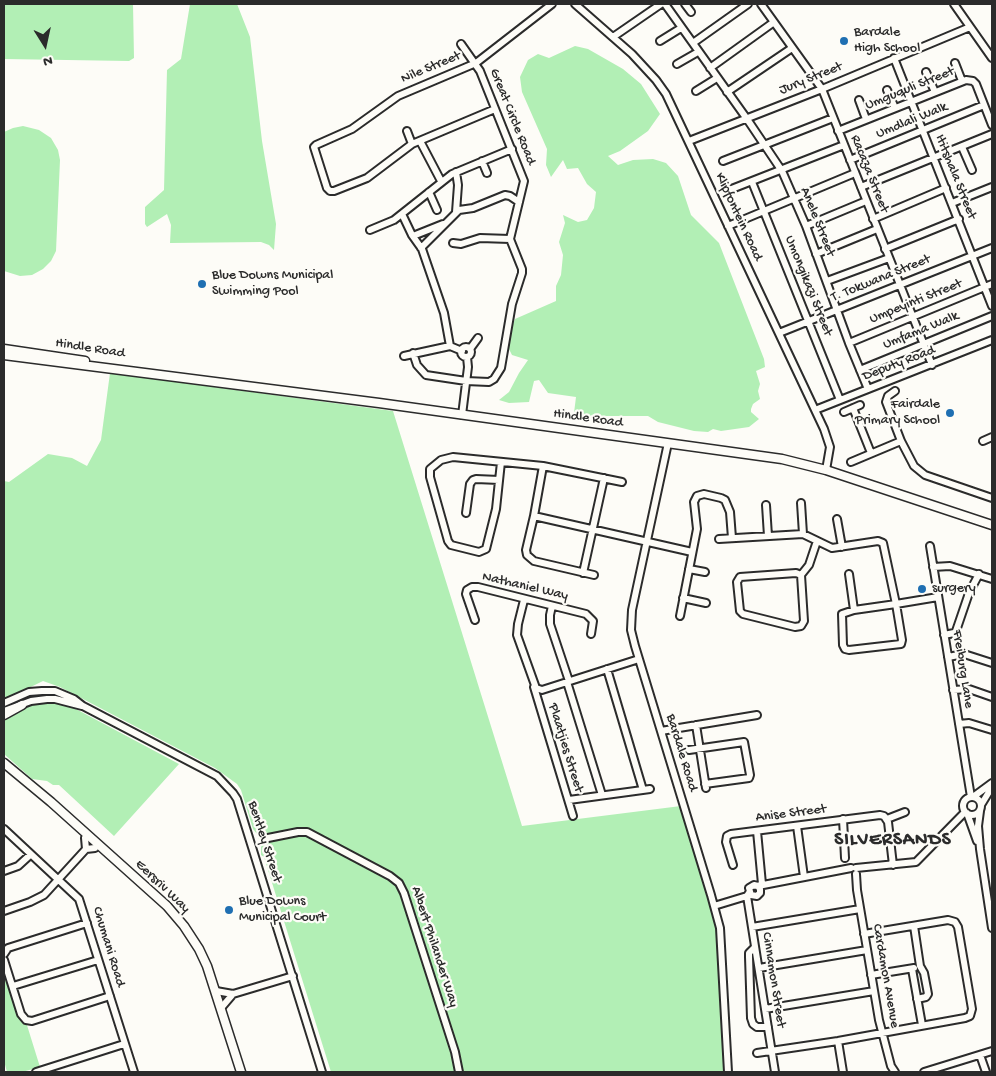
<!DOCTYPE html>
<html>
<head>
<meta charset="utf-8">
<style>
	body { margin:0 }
	#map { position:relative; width:996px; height:1076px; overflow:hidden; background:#fdfcf7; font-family:"Gochi Hand",sans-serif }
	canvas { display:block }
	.frame { position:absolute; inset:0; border:5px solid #2b2b2b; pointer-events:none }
	.north { position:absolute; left:20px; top:20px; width:50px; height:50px; -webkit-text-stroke:4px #fdfcf7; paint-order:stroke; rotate:170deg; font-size:14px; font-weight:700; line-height:20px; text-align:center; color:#2b2b2b }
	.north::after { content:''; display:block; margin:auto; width:18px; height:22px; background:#2b2b2b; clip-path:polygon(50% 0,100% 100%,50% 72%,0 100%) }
</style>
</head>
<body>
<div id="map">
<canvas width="996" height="1076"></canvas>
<div class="frame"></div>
<div class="north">N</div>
</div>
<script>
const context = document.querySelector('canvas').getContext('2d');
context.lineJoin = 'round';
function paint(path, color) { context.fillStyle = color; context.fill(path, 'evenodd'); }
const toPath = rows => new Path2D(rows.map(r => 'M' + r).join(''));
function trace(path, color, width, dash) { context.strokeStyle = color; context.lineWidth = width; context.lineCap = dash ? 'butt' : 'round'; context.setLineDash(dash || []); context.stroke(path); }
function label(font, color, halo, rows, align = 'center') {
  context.font = font + ' "Gochi Hand",sans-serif'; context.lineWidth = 4.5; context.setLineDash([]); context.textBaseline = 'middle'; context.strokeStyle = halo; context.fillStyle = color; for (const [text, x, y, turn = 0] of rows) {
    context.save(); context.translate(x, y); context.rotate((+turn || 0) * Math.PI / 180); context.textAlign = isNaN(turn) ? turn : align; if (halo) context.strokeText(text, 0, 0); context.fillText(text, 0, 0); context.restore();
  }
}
paint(toPath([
	[4,4,133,4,134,58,129,61,4,59],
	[190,4,237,4,250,37,262,141,276,224,274,250,269,245,261,242,170,243,171,225,167,214,147,227,145,224,145,207,164,190,167,70,181,59],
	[575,46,588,49,623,69,641,84,660,114,648,131,620,151,608,156,618,165,633,160,653,159,666,163,678,176,691,215,719,243,764,359,765,367,756,371,760,384,758,391,760,399,753,404,751,409,751,412,759,419,749,427,721,431,713,429,708,432,694,431,658,422,648,416,587,416,574,413,576,397,548,393,539,380,534,381,529,402,509,403,499,400,509,392,519,373,528,360,512,355,506,343,515,319,556,301,556,286,561,275,563,255,559,242,565,223,563,215,578,222,587,220,594,208,596,192,587,184,578,168,567,169,563,160,551,177,546,165,547,149,522,92,520,77,528,60,538,54,549,58],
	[23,126,39,130,51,138,58,150,60,160,56,251,51,261,43,269,32,275,20,276,4,271,4,132,13,128],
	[110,373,393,411,522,826,681,806,713,912,718,942,725,1072,331,1072,264,857,261,855,261,845,257,834,253,829,241,790,237,784,215,768,60,687,43,681,4,700,4,481,9,482,48,454,72,458,87,466,101,440],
	[49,702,62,703,74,708,179,764,114,836,59,785,53,785,47,781,32,779,4,754,4,717,31,705],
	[4,965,20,1018,26,1022,40,1067,22,1072,7,1072,4,1061]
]), '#b2efb5');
const minor = toPath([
	[575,4,632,54,656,80,666,94,824,429,830,447,826,470],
	[665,4,747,119,782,171,806,226,849,343,868,389],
	[685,4,691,12],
	[761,4,822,89,932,365],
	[954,4,992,58],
	[613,37,661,4],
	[660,41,681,28],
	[693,43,748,4],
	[894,58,992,306],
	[955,63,962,81],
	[677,64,698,52],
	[710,68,774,22],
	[926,72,935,92],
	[887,90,895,108],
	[696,91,717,78],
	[727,92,792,48],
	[859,100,866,119],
	[495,109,412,144,367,178,334,191,330,191,327,188,314,147,316,145,352,129,398,96,476,63,552,4],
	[407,131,412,144],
	[838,131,966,80,973,81,976,84,992,125],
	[420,141,441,181],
	[689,141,822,89,970,27],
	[962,147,972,170],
	[850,160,984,105],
	[482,161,487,173],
	[723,161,833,118],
	[456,172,458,185,456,212],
	[752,182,840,400],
	[861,187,992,134],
	[729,190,844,145],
	[429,192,437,210],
	[952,203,992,187],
	[402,214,412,235,422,249,444,313,450,346],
	[873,219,946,188],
	[728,226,855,173],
	[806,226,866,201],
	[370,230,394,220,452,174,512,149],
	[413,236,443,224],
	[453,243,461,244,480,238,510,239],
	[421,248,459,210,473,208,505,195,510,196,519,202],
	[885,249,959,219],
	[816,254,877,229],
	[827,281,889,258],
	[779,333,992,248],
	[849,343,992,284],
	'461 352a5 5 0 1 1 10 0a5 5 0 1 1-10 0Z',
	[470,349,478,338],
	[413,353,417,365,426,375,466,381,489,382,494,379,501,368,512,304,522,273,522,269,510,239,524,181,480,71,461,44],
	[404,356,450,346,462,351],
	[860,370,992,316],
	[895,391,888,396,886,402,901,441,914,466,925,475,992,498],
	[853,408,871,453],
	[815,410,992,340],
	[844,412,860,405],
	[462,415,468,367,467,357],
	[983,441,992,437],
	[668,443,632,610,631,630,635,646,711,895,720,928,728,1072],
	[501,462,496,509,486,549,479,552,451,545,448,541,430,477,430,469,441,460,453,457,543,466],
	[851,462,901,441],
	[801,503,803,534],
	[766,505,768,536],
	[466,513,470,484,473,480,476,479,499,480],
	[534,516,692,552],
	[837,519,842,547],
	[719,539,803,534,832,548,878,541,883,543,896,604,902,640,901,644,849,650,845,649,843,645,842,614,854,610,896,604,938,597],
	[930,546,971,797],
	[933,567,950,566,992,579],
	[689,569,705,572],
	[583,573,604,478],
	[849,574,854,610],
	[594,575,534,561,527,555,526,550,534,516,543,466,622,482],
	[801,575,796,573,740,577,737,582,740,611,743,614,795,627,801,626,804,621,801,575,809,565,817,541],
	[683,598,706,603],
	[524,600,518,624,517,635,536,688,542,690,639,659],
	[552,606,550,615,550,624,569,681],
	[680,616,697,529,694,502,697,496,704,494,721,498,725,500,730,512,732,538],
	[475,620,466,594,467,590,472,587,478,587,586,614,593,621,591,634],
	[944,635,954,633,956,631,969,593,979,574],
	[948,657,964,654,992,663],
	[607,669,643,790],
	[567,682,602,795],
	[534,687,573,816],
	[953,690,969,689,992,697],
	[4,703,29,692,42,691,55,691,74,699,83,706,217,776,233,793,237,799,322,1072],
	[4,711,31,701,47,699,55,699,82,706],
	[959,724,969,723,992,730],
	[696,725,706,788],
	[661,731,757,715],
	[689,750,744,742,750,775,749,778,705,784],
	'963 806a9 9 0 1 1 18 0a9 9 0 1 1-18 0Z',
	[973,797,992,783],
	[569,800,650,789],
	[981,805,992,787],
	[980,811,978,826,980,849,992,928],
	[967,813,977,841],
	[843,819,845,858],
	[887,819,905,812],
	[797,826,804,877],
	[4,829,79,899,134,1072],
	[757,831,762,884],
	[85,838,86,849],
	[268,838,298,832,307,832,390,876,399,883,404,893,455,1052,459,1072],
	[733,865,726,842,727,836,731,834,880,815,884,816,888,822,893,865],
	[856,868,916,862,965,812],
	[4,871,18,866,30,855],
	[856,874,857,890,879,1020,891,1066,895,1072],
	[758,886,760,889,760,893,757,896,751,895,749,888,754,885,758,886,851,868],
	[749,893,747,896,775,1072],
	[714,906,747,896],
	[4,911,30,902,44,895,86,849,95,848],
	[914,926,920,966,924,973,928,994,926,997,917,999],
	[752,927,860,909],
	[755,947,749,953,749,957,751,1018,753,1024,757,1027,768,1027],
	[4,954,8,948,87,923],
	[4,960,21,1014,26,1020,32,1021,110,996],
	[759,968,867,950],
	[912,969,922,1025],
	[871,975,914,968],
	[13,986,98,960],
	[216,991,233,994,293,976],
	[221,1008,233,994],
	[765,1009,874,991],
	[838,1041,843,1072],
	[757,1053,838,1041,965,1018,970,1016,972,1009,958,927,955,922,948,920,864,934],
	[980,1055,986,1072],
	[36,1072,124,1044],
	[924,1072,992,1051]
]);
const major = toPath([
	[4,349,85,361],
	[4,355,379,403,782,459,826,470,992,525],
	[4,715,22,705],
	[4,763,51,802,167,906,184,926,199,949,207,966,241,1072]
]);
trace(minor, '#2b2b2b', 10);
trace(major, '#2b2b2b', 11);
trace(minor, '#fdfcf7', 6);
trace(major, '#fdfcf7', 8);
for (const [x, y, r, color] of [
	[844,41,5,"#1f6fb2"],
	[202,284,5,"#1f6fb2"],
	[950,413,5,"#1f6fb2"],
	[922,589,5,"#1f6fb2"],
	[229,910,5,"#1f6fb2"]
]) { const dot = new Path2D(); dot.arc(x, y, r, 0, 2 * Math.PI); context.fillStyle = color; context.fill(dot); trace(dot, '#fdfcf7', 2); }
label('14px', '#2b2b2b', '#fdfcf7', [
	["Bardale",854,33],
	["High School",854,49],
	["Blue Downs Municipal",212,276],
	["Swimming Pool",212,292],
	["Fairdale",940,405,"right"],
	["Primary School",940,421,"right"],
	["surgery",932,589],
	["Blue Downs",239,902],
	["Municipal Court",239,918]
], 'left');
label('14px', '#2b2b2b', '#fdfcf7', [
	["Nile Street",431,68,-23],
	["Jury Street",811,79,-22],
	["Umguquli Street",910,89,-22],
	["Great Circle Road",512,117,68],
	["Umdlali Walk",912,121,-22],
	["Racaza Street",869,174,68],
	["Ititshala Street",955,177,68],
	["Klipfontein Road",738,217,65],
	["Anele Street",817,222,68],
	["T. Tokwana Street",881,279,-22],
	["Umongikazi Street",808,286,68],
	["Umpeyinti Street",916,302,-22],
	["Umfama Walk",921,331,-22],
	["Hindle Road",90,349,9],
	["Deputy Road",899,364,-21],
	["Hindle Road",588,419,8],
	["Nathaniel Way",525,587,13],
	["Freiburg Lane",962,669,81],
	["Plaatjies Street",565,748,73],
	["Bardale Road",681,753,73],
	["Anise Street",791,814,-7],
	["Bentley Street",264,842,72],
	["Eersriv Way",162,887,44],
	["Chumani Road",108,947,73],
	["Albert Philander Way",434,947,72],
	["Cardamon Avenue",885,976,80],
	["Cinnamon Street",773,980,81]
]);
context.letterSpacing = '1px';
label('bold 19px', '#2b2b2b', '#fdfcf7', [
	["SILVERSANDS",893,841]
]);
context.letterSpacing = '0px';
</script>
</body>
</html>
